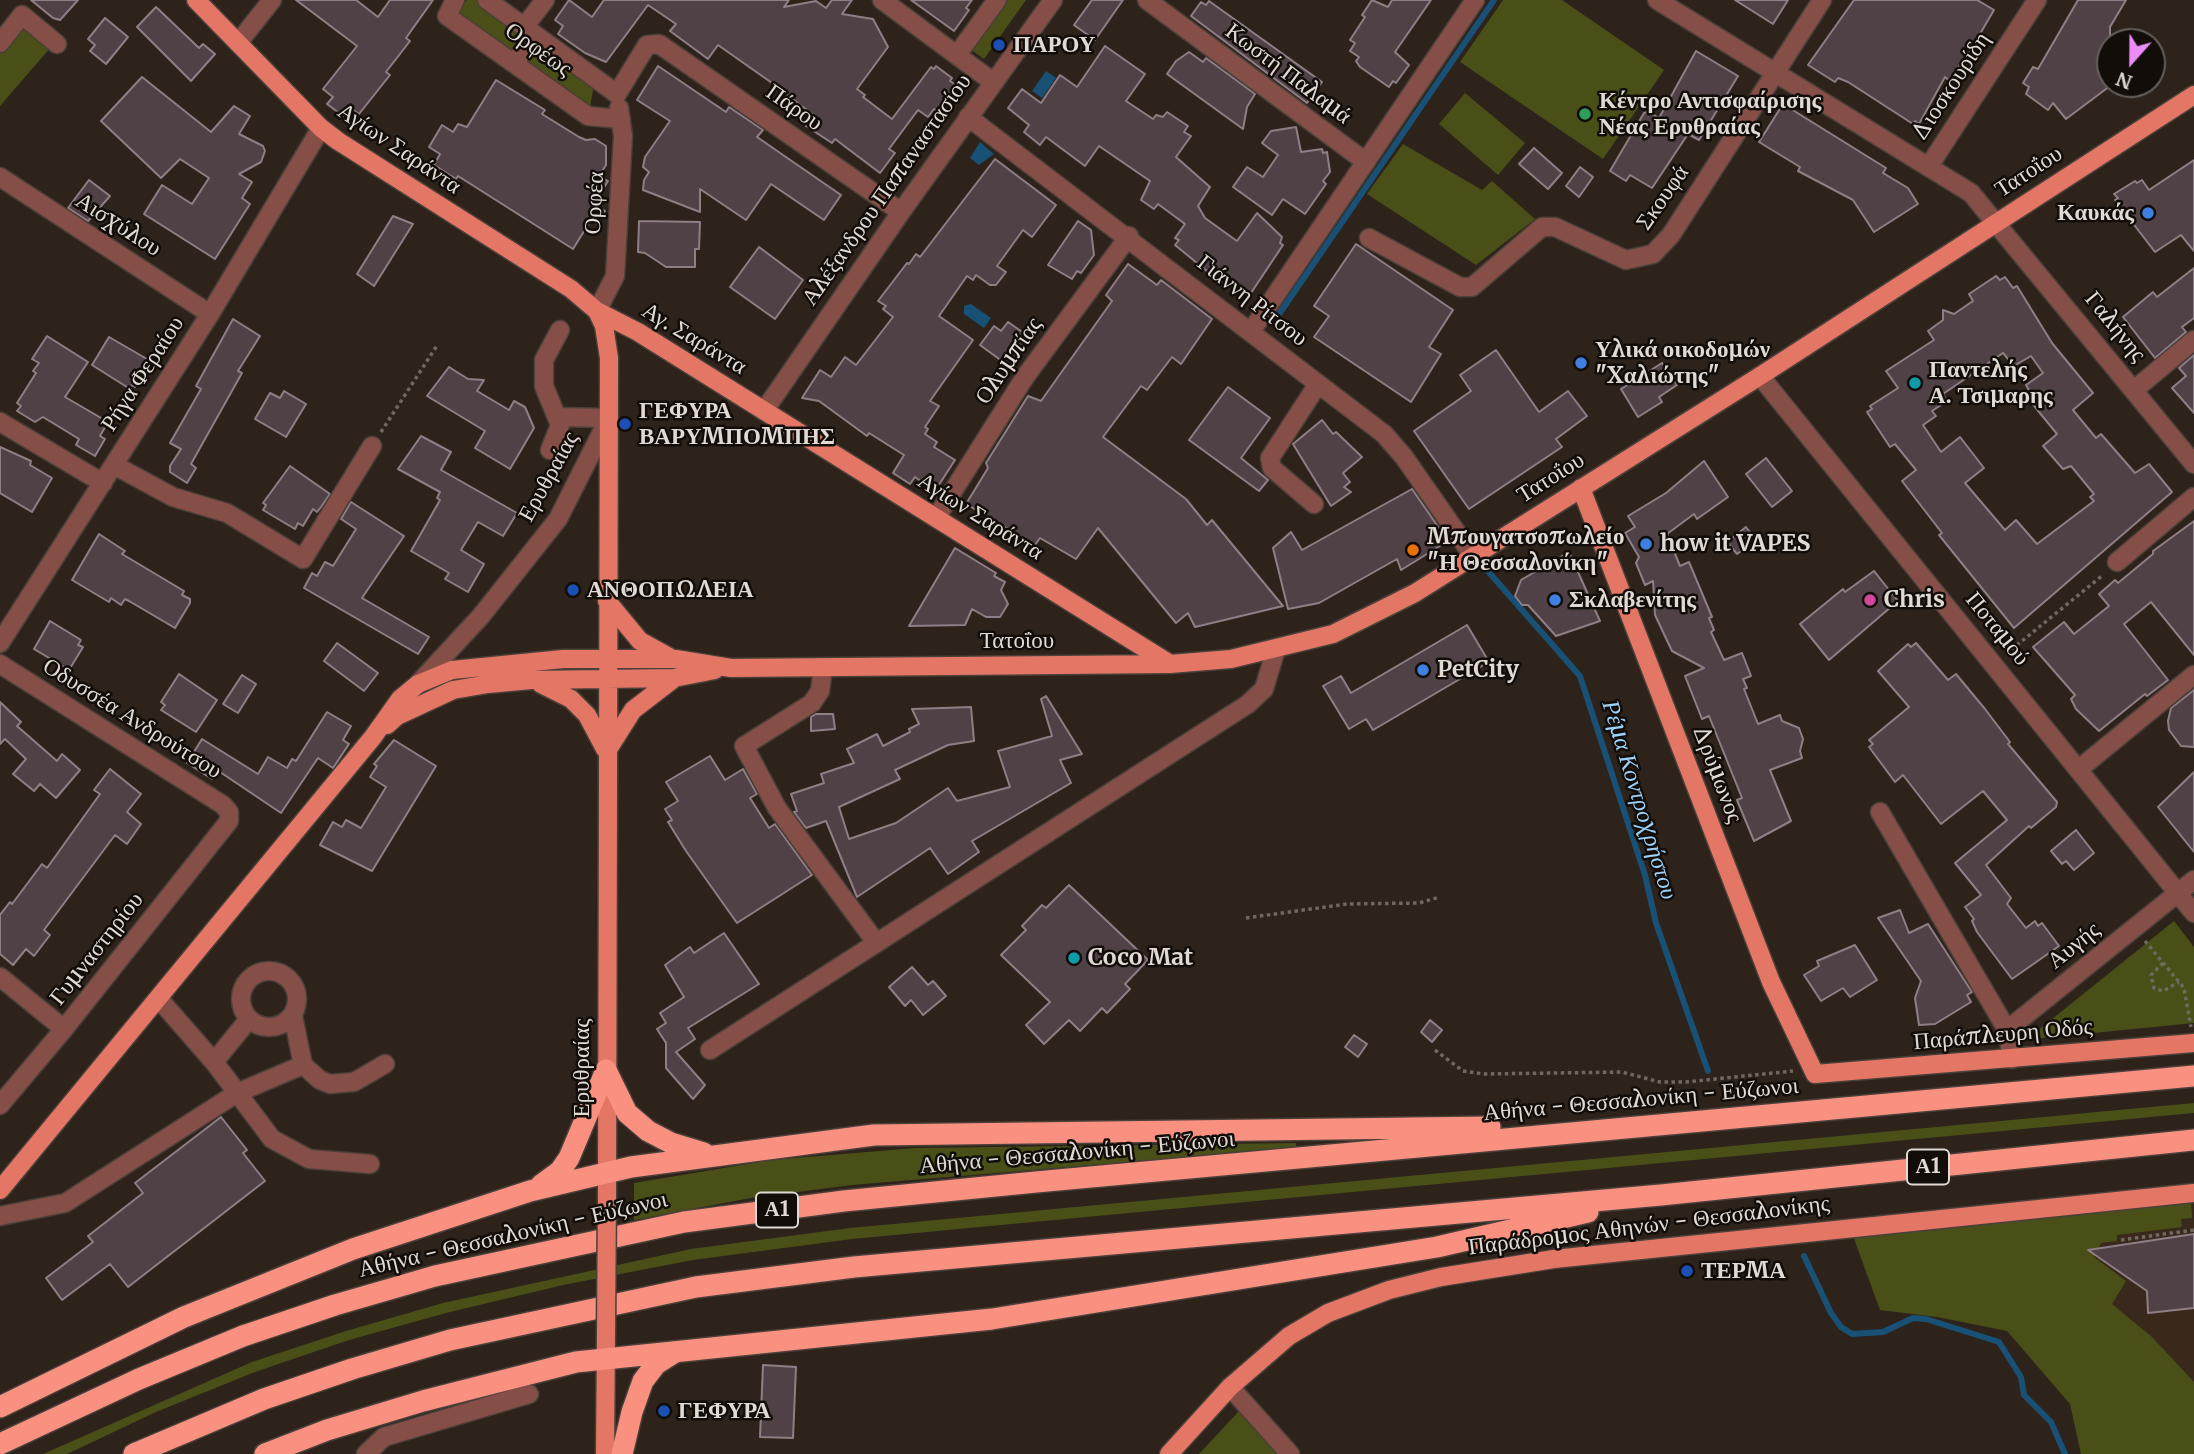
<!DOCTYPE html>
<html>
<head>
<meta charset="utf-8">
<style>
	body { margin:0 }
	#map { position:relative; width:2194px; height:1454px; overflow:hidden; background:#2d231b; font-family:Merriweather,serif }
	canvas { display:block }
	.north { position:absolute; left:2096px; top:28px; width:70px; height:70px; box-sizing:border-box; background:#120d09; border:2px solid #645f5a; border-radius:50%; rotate:201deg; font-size:19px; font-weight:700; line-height:28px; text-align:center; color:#e0d9d4 }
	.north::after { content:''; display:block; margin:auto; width:24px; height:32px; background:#ed8cf9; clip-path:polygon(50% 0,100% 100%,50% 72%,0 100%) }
</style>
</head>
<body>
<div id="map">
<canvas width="2194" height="1454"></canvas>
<div class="north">N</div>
</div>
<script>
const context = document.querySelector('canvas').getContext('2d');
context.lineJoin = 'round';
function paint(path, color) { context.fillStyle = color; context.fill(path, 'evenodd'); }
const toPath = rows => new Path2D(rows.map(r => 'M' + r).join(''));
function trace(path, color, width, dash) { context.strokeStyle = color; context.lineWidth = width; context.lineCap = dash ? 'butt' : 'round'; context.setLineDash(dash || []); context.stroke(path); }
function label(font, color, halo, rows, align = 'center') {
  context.font = font + ' Merriweather,serif'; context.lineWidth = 5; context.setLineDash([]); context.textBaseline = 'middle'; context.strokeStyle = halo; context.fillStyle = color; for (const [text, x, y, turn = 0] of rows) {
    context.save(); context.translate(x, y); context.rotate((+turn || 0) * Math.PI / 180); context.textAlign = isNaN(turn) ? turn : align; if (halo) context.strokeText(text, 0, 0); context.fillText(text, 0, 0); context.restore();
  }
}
paint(toPath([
	[2194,1198,2194,1409,2069,1260,2064,1210]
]), '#39291d');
paint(toPath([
	[467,0,477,0,522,34,523,38,512,53,459,17,458,11],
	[1005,0,1026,0,984,59,970,49],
	[1503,0,1562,0,1664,70,1603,159,1460,62],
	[21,23,51,47,0,106,0,50],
	[539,47,590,84,593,90,590,108,525,63,535,48],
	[1465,93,1525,143,1498,175,1439,124],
	[1403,144,1482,190,1492,181,1535,219,1476,265,1367,194],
	[2174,921,2194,947,2194,1023,2032,1039,2031,1036],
	[2194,1103,2194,1113,852,1239,693,1260,563,1285,446,1313,349,1340,255,1372,156,1412,67,1454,43,1454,252,1362,346,1331,443,1303,691,1249,850,1228],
	[1296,1143,1296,1148,852,1185,751,1198,634,1220,634,1183,771,1160,915,1148],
	[2191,1202,2192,1218,2181,1219,2182,1227,2117,1235,2117,1241,2101,1243,2094,1257,2126,1281,2112,1304,2152,1337,2194,1382,2194,1454,2081,1454,2070,1404,2007,1331,1937,1317,1880,1310,1853,1236],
	[1239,1411,1278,1454,1199,1454]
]), '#494f17');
paint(toPath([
	[1046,71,1056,78,1042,98,1032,91],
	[980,142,994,154,979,165,970,158],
	[971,304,991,318,984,328,964,314,964,306]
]), '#185175');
trace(toPath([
	[1273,323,1494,0],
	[1486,569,1580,676,1645,875,1656,923,1708,1071],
	[1804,1256,1831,1313,1841,1327,1852,1334,1883,1332,1913,1318,1926,1319,1999,1342,2021,1377,2024,1395,2051,1422,2065,1454]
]), '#185175', 6);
const building = toPath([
	[31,0,78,0,60,20,53,18,31,0],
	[296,0,356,0,378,17,390,0,433,0,406,38,410,41,386,72,390,75,359,114,350,108,343,116,327,104,333,97,323,89,357,46,296,0],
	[569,0,592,17,604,0,789,0,784,7,816,1,826,8,832,0,852,0,842,14,873,19,888,47,857,89,865,95,863,97,892,119,931,67,934,69,936,66,952,78,950,81,956,85,937,111,934,109,928,117,918,110,889,149,895,153,880,173,835,139,832,143,806,126,812,114,772,83,718,45,708,59,670,31,676,24,648,5,606,62,585,53,558,34,563,26,555,20,569,0],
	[911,0,972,0,966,8,969,10,954,31,911,0],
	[1092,0,1123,0,1095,40,1074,25,1092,0],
	[1372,0,1388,7,1392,0,1431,0,1395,52,1409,65,1396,83,1393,81,1389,87,1360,67,1356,61,1359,57,1350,51,1355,43,1350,40,1365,17,1362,15,1372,0],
	[1735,0,1788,0,1773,24,1735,0],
	[1854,0,1977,0,1994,10,1967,56,1967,64,1960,65,1950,81,1945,77,1919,124,1915,121,1913,124,1848,82,1838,78,1835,82,1808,65,1854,0],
	[2078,0,2126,0,2110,27,2110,86,2066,119,2053,103,2048,110,2026,94,2029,87,2023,83,2033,67,2038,69,2078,0],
	[1209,1,1322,82,1307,103,1191,16,1201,2,1206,5,1209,1],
	[156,7,199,48,203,44,215,54,191,81,137,27,156,7],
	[105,18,128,37,106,64,90,51,95,45,88,39,105,18],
	[1105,46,1145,74,1126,101,1153,119,1156,115,1163,117,1167,112,1188,126,1184,132,1191,136,1176,157,1210,187,1198,206,1205,218,1237,241,1257,213,1282,237,1280,243,1283,245,1249,296,1214,277,1175,245,1179,240,1175,238,1185,224,1158,204,1154,209,1141,200,1150,181,1099,146,1085,166,1046,137,1040,145,1024,132,1029,125,1008,108,1022,89,1041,103,1060,75,1077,87,1105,46],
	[1696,51,1738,76,1699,140,1688,134,1652,188,1630,175,1626,181,1610,171,1644,113,1648,112,1659,118,1696,51],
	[1189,52,1203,62,1206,58,1255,94,1247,107,1243,129,1167,74,1176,61,1189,52],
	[658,66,726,112,729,107,763,130,757,137,841,195,824,220,771,184,746,220,700,189,700,212,643,190,644,180,649,172,643,167,645,157,670,121,637,100,658,66],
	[142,77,211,132,234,106,250,116,239,134,263,146,265,151,261,162,239,174,252,182,242,198,250,204,215,259,144,214,162,185,192,204,209,178,180,159,161,178,101,121,142,77],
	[496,80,545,110,542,114,579,137,586,140,595,139,606,146,606,165,599,176,608,181,594,204,605,211,597,224,591,220,573,249,458,176,456,179,434,165,440,154,429,147,442,125,453,132,458,124,467,127,496,80],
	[1783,104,1886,168,1883,173,1908,188,1918,204,1874,232,1853,200,1798,171,1800,167,1759,142,1783,104],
	[1296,127,1301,152,1322,149,1323,153,1327,152,1330,172,1323,181,1326,184,1305,214,1283,199,1272,215,1233,187,1247,167,1263,177,1278,155,1262,143,1271,131,1296,127],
	[1534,148,1562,173,1548,189,1519,164,1534,148],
	[995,159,1056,205,1032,237,1023,230,997,266,1006,272,996,285,990,285,976,275,973,280,967,276,939,316,973,340,930,401,939,406,925,427,928,429,925,434,937,442,934,447,955,460,935,491,915,477,910,484,893,473,904,455,869,433,867,436,819,401,802,398,820,370,831,377,845,357,856,365,893,317,883,309,886,306,878,301,907,263,909,264,916,254,920,257,995,159],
	[2194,160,2194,251,2181,235,2155,252,2115,200,2118,198,2114,194,2135,181,2137,183,2142,180,2149,190,2194,160],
	[1580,167,1593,177,1579,197,1566,186,1580,167],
	[89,180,110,196,88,221,68,208,89,180],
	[393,216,413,224,374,286,357,274,393,216],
	[639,221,700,222,699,249,695,249,695,267,666,267,645,253,638,252,639,221],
	[1078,221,1091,230,1094,255,1081,273,1077,271,1072,279,1048,265,1078,221],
	[1356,244,1453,310,1429,347,1441,354,1411,402,1314,337,1329,316,1314,306,1356,244],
	[759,247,803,280,775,319,730,287,759,247],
	[1128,264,1157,285,1161,280,1212,319,1181,364,1172,357,1147,390,1141,386,1103,437,1186,499,1207,525,1212,520,1283,606,1195,627,1188,613,1176,623,1098,528,1076,559,1040,538,1035,545,966,504,988,468,986,463,1028,396,1041,401,1112,301,1106,295,1128,264],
	[2194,268,2194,318,2182,327,2186,332,2155,358,2123,317,2153,292,2157,297,2194,268],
	[1996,276,2000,280,2005,277,2013,288,2017,286,2052,343,2093,393,2073,410,2096,438,2101,434,2135,473,2149,464,2172,492,2014,628,1939,535,1942,533,1902,481,1916,470,1895,444,1890,447,1867,412,1872,409,1870,406,1898,388,1886,371,1934,340,1928,331,1943,320,1943,310,1954,314,1973,301,1969,294,1996,276],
	[2003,353,2014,366,2031,356,2043,373,2026,385,2030,392,2026,396,2057,434,2043,446,2063,469,2071,466,2094,494,2090,497,2094,501,2037,544,2016,520,2005,530,1965,483,1984,468,1960,437,1941,452,1923,425,1936,416,1932,411,1947,401,1943,394,2003,353],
	[233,319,260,336,238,371,242,373,191,464,196,468,187,483,170,472,170,466,181,449,170,443,201,389,196,386,233,319],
	[1008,322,1031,338,1010,367,980,345,994,326,1001,331,1008,322],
	[47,336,88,362,65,397,108,422,100,436,105,439,95,456,76,445,79,439,43,417,35,422,17,411,21,406,17,403,36,373,33,371,39,363,32,359,47,336],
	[109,337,147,359,142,367,146,369,135,387,132,385,130,389,92,365,109,337],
	[1496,350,1539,412,1568,391,1587,416,1556,439,1562,447,1469,509,1414,431,1471,391,1460,375,1496,350],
	[2194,355,2194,413,2172,388,2186,376,2179,368,2194,355],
	[1662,363,1677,385,1659,397,1662,402,1638,417,1621,389,1662,363],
	[449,367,468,379,484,380,477,391,509,410,514,401,525,407,534,428,510,469,475,448,485,431,427,396,449,367],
	[1228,387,1270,418,1241,458,1268,480,1259,491,1189,440,1228,387],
	[284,391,306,404,286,437,255,419,270,393,280,398,284,391],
	[1322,420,1333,434,1336,432,1362,457,1343,473,1350,482,1344,487,1351,492,1331,506,1293,444,1322,420],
	[421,436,451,452,441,470,517,513,503,536,478,522,461,550,484,564,468,592,445,579,449,573,411,551,440,500,437,498,440,492,398,469,421,436],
	[0,447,31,461,30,465,52,478,32,512,0,493,0,447],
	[1766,458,1792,491,1772,507,1746,474,1766,458],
	[1704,461,1728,497,1697,519,1694,514,1667,534,1680,566,1689,562,1712,617,1709,618,1714,630,1711,632,1724,660,1742,653,1751,676,1743,679,1747,688,1744,689,1758,724,1780,715,1782,721,1799,728,1803,739,1800,751,1802,758,1770,770,1791,821,1754,841,1737,800,1742,798,1709,716,1702,719,1685,676,1704,668,1672,651,1655,615,1653,581,1645,585,1636,563,1639,557,1625,533,1635,527,1628,516,1666,493,1704,461],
	[290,466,330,494,321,507,317,512,313,509,303,526,298,523,295,529,263,510,266,505,263,503,290,466],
	[1412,489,1448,541,1401,570,1397,559,1319,603,1288,609,1273,548,1291,532,1302,550,1412,489],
	[351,502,404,536,362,598,429,637,418,654,304,588,312,573,317,576,325,562,333,566,356,529,341,519,351,502],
	[2194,521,2194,655,2151,602,2124,624,2168,680,2147,696,2145,694,2099,731,2076,709,2071,699,2075,695,2033,647,2064,622,2074,634,2109,606,2099,594,2115,580,2118,583,2153,554,2153,551,2194,521],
	[1746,527,1756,540,1737,554,1727,542,1746,527],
	[99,534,125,551,122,554,184,591,182,595,190,599,190,603,175,628,129,601,125,599,121,605,111,598,109,602,72,580,99,534],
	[955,548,996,573,994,576,1005,582,1001,590,1008,604,1000,617,986,617,972,609,965,625,909,626,955,548],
	[1569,552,1600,621,1556,636,1528,605,1522,605,1515,596,1521,580,1569,552],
	[1874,571,1898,601,1829,660,1800,624,1843,589,1845,592,1874,571],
	[50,621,81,640,78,645,83,647,69,670,34,649,50,621],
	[1467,625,1489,662,1373,730,1366,719,1349,729,1323,686,1341,676,1351,693,1467,625],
	[337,643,378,673,364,691,324,661,337,643],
	[1916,643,1948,680,1956,674,1985,709,2010,742,2008,744,2057,802,2056,807,2031,828,2029,826,1986,865,2011,898,2007,904,2026,928,2035,921,2038,926,2042,923,2059,946,2012,979,1977,932,1972,921,1974,919,1965,907,1981,895,1955,863,2007,820,1983,791,1941,824,1903,775,1895,782,1869,747,1873,744,1869,740,1909,707,1878,671,1908,644,1911,647,1916,643],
	[179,674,217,700,196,732,161,710,165,705,161,702,179,674],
	[242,675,256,684,238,713,223,704,242,675],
	[2194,690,2194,747,2181,746,2169,730,2168,721,2171,708,2194,690],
	[1046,696,1082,754,1060,760,1071,783,972,841,979,852,948,874,930,848,857,897,826,821,806,828,794,812,797,811,791,794,824,783,821,774,854,763,847,749,877,734,883,746,910,732,909,729,919,724,912,709,971,707,974,741,948,745,895,770,900,779,839,807,849,839,896,823,948,788,957,801,1010,787,998,751,1052,736,1041,699,1046,696],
	[0,702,21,722,17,726,57,761,62,754,80,770,56,798,40,784,34,791,13,774,26,759,5,739,0,744,0,702],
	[327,712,351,726,343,740,349,744,333,768,318,758,281,813,217,770,212,779,187,763,202,739,258,774,268,757,287,768,292,759,296,761,327,712],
	[816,714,833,714,835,729,811,731,811,717,816,714],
	[394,740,436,766,372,871,320,845,333,822,342,827,346,820,361,828,386,787,370,777,377,766,374,764,394,740],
	[710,756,725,780,743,769,757,794,750,798,769,828,775,824,812,875,737,923,686,851,668,822,672,820,665,809,678,801,666,782,710,756],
	[110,769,141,794,127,812,141,824,127,844,115,835,44,930,50,935,34,956,26,949,13,965,0,954,0,915,10,902,12,904,42,864,47,868,100,794,94,790,110,769],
	[2194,772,2194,852,2158,807,2194,772],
	[2076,830,2094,853,2074,870,2066,861,2062,864,2051,851,2076,830],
	[1069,885,1148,960,1125,984,1130,989,1107,1013,1102,1008,1080,1031,1069,1020,1044,1044,1026,1025,1050,1002,1001,955,1026,930,1022,926,1042,905,1046,908,1069,885],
	[1900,910,1909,933,1928,924,1972,992,1967,995,1971,1002,1935,1024,1919,1025,1915,998,1921,981,1878,918,1900,910],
	[724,933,759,984,688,1028,695,1039,676,1052,705,1085,693,1099,666,1068,666,1043,657,1029,666,1023,660,1013,684,997,665,965,690,947,694,953,724,933],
	[1855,945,1877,980,1850,997,1843,988,1821,1001,1804,975,1819,966,1817,961,1855,945],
	[912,967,928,985,933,981,946,996,923,1015,911,1000,905,1006,889,987,912,967],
	[1430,1020,1442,1030,1432,1042,1421,1032,1430,1020],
	[1354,1035,1367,1044,1358,1057,1345,1047,1354,1035],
	[221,1117,247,1150,243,1153,265,1181,128,1287,110,1264,62,1300,46,1278,93,1242,88,1236,143,1193,135,1183,221,1117],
	[2194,1234,2194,1308,2148,1313,2147,1291,2088,1250,2194,1234],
	[763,1365,796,1367,793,1438,760,1437,763,1365]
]);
paint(building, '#504147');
trace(building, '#8e7e85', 2);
const minor = toPath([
	[455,0,447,16,588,116,621,119],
	[487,0,617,94],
	[882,0,993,82],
	[1147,0,1366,162],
	[1657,0,1971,193,2194,464],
	[524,27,545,0],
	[0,43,22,15,57,44],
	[238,43,272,0],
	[957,55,997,0],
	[514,63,535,35],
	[617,94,647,45,659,44,901,212],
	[968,117,1384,434,1404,457,1473,556],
	[1929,166,2037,0],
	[0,177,210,314],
	[1369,238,1460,287,1472,287,1542,227,1555,227,1626,260,1653,254,1671,235,1822,0],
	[597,311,615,276,623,136,619,108],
	[1252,330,1475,0],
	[1760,376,2194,913],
	[2134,390,2194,340],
	[764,411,901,212,1053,0],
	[0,422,103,483],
	[550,450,560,425,544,386,544,360,560,330],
	[114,465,173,497,227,513,303,559,372,446],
	[1314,504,1272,468,1270,458,1318,384],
	[936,518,1025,377,1129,236],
	[2117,562,2194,497],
	[0,643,210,314,321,128],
	[0,664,223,805,229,812,229,821,64,1029,0,1105],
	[823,668,820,691,812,703,744,746,777,808,875,941],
	[418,684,481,616,558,519,609,418,559,417],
	[2079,769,2194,675],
	[1880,812,2007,1030],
	'241 999a28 28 0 1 1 56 0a28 28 0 1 1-56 0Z',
	[0,977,64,1029],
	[159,999,214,1062,272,1139,309,1159,370,1164],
	[293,1016,303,1065,320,1080,330,1084,354,1082,385,1064],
	[710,1050,1248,704,1264,689,1276,649],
	[2012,1059,2007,1030,2194,880],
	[214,1062,249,1019],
	[0,1216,65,1203,237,1093,303,1065],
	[1230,1387,1290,1454],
	[366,1454,384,1437,529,1394]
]);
const major = toPath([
	[196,0,321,128,338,141,571,289,597,311,638,332,1170,664],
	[597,311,604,326,609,358,607,1197],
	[1581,488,1771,982,1815,1074,2194,1043],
	[607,601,640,641,669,657],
	[541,684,571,699,587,715,605,749],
	[387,725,397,716,453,690,488,684,531,680,674,678,715,670],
	[609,748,633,710,672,680],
	[0,1190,373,737,400,699,418,684,452,670,563,659,676,659,731,668,1170,664,1231,659,1333,634,1415,593,1760,376,2194,95],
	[605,1454,606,1334],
	[1169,1454,1230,1387,1289,1336,1328,1313,1389,1290,1441,1277,1554,1259,2194,1193]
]);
const highway = toPath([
	[606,1070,627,1113,648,1131,671,1143,704,1153],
	[541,1185,560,1171,569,1158,606,1070],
	[0,1407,184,1317,353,1249,530,1191,631,1167,874,1135,1490,1127],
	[0,1444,139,1379,243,1336,335,1305,435,1276,684,1222,844,1201,1036,1182,2194,1076],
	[134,1454,264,1399,352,1369,450,1340,696,1287,854,1267,1661,1195,2194,1140],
	[265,1454,327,1430,423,1401,576,1362,992,1319,1437,1247,1588,1212],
	[622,1454,632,1412,643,1381,656,1364,675,1352]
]);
trace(minor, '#4a4039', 21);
trace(major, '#4a4039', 21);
trace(highway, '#4a4039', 24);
trace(toPath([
	[381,432,438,344],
	[2006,654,2103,575],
	[1246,918,1347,904,1419,903,1440,897],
	[2145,941,2184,988,2191,1027],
	[2163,963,2151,975,2154,988,2163,991,2179,982],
	[1435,1050,1463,1071,1485,1074,1622,1072,1660,1082,1686,1082,1793,1071],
	[2121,1240,2194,1230]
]), '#716861', 3.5, [3.5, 3.5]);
trace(minor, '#854f47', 18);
trace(major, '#e47666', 18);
trace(highway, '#fa9080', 21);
const majorBridge = toPath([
	[606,1334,607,1197]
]);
trace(majorBridge, '#4a4039', 21, []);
trace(majorBridge, '#e47666', 18);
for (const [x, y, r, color] of [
	[999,45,7,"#1a4fb4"],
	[1585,114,7,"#2e9e5b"],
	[2148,213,7,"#3f7fe0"],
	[1581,363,7,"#3f7fe0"],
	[1915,383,7,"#0f9aa8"],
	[625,424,7,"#1a4fb4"],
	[1646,544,7,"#3f7fe0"],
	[1413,550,7,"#e8710a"],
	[573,590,7,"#1a4fb4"],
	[1555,600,7,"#3f7fe0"],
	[1870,600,7,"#d1479c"],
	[1423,670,7,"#3f7fe0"],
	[1074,958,7,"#0f9aa8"],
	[1687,1271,7,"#1a4fb4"],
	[664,1411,7,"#1a4fb4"]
]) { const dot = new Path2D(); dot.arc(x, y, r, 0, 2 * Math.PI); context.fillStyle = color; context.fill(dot); trace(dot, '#120d09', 2.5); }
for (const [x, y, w] of [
	[1928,1167,42],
	[777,1210,42]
]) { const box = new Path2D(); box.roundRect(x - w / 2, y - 17.5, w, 35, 5); context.fillStyle = '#120d09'; context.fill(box); trace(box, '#e0d9d4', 2); }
label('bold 21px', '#e0d9d4', null, [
	["Α1",1928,1167],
	["Α1",777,1210]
]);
label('bold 23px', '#e0d9d4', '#120d09', [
	["ΠΑΡΟΥ",1013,45],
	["Κέντρο Αντισφαίρισης",1599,101],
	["Νέας Ερυθραίας",1599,127],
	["Καυκάς",2134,213,"right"],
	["Υλικά οικοδομών",1595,350],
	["\"Χαλιώτης\"",1595,376],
	["Παντελής",1929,370],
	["Α. Τσιμαρης",1929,396],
	["ΓΕΦΥΡΑ",639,411],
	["ΒΑΡΥΜΠΟΜΠΗΣ",639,437],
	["Μπουγατσοπωλείο",1427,537],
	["\"Η Θεσσαλονίκη\"",1427,563],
	["how it VAPES",1660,544],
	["ΑΝΘΟΠΩΛΕΙΑ",587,590],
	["Σκλαβενίτης",1569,600],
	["Chris",1884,600],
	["PetCity",1437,670],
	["Coco Mat",1088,958],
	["ΤΕΡΜΑ",1701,1271],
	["ΓΕΦΥΡΑ",678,1411]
], 'left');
label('23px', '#e0d9d4', '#120d09', [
	["Ορφέως",538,50,35],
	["Κωστή Παλαμά",1288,74,37],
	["Διοσκουρίδη",1951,87,-57],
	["Πάρου",794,108,35],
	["Αγίων Σαράντα",399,149,34],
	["Τατοΐου",2029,172,-33],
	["Αλέξανδρου Παπαναστασίου",887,190,-55],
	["Σκουφά",1663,198,-55],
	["Ορφέα",595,203,-87],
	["Αισχύλου",118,225,33],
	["Γιάννη Ρίτσου",1252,301,38],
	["Γαλήνης",2115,327,51],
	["Αγ. Σαράντα",694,339,31],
	["Ολυμπίας",1009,361,-56],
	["Ρήγα Φεραίου",143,374,-57],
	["Ερυθραίας",549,477,-61],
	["Τατοΐου",1551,478,-32],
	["Αγίων Σαράντα",980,517,32],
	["Ποταμού",1997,629,51],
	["Τατοΐου",1017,641],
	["Οδυσσέα Ανδρούτσου",132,719,32],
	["Δρύμωνος",1717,774,69],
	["Αυγής",2074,946,-39],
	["Γυμναστηρίου",97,949,-52],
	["Παράπλευρη Οδός",2003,1035,-5],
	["Ερυθραίας",582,1068,-90],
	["Αθήνα - Θεσσαλονίκη - Εύζωνοι",1641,1100,-5],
	["Αθήνα - Θεσσαλονίκη - Εύζωνοι",1077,1153,-5],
	["Παράδρομος Αθηνών - Θεσσαλονίκης",1649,1226,-7],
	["Αθήνα - Θεσσαλονίκη - Εύζωνοι",513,1235,-13]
]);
label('italic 24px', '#9bd2fb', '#120d09', [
	["Ρέμα Κοντροχρήστου",1639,800,73]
]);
</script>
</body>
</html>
